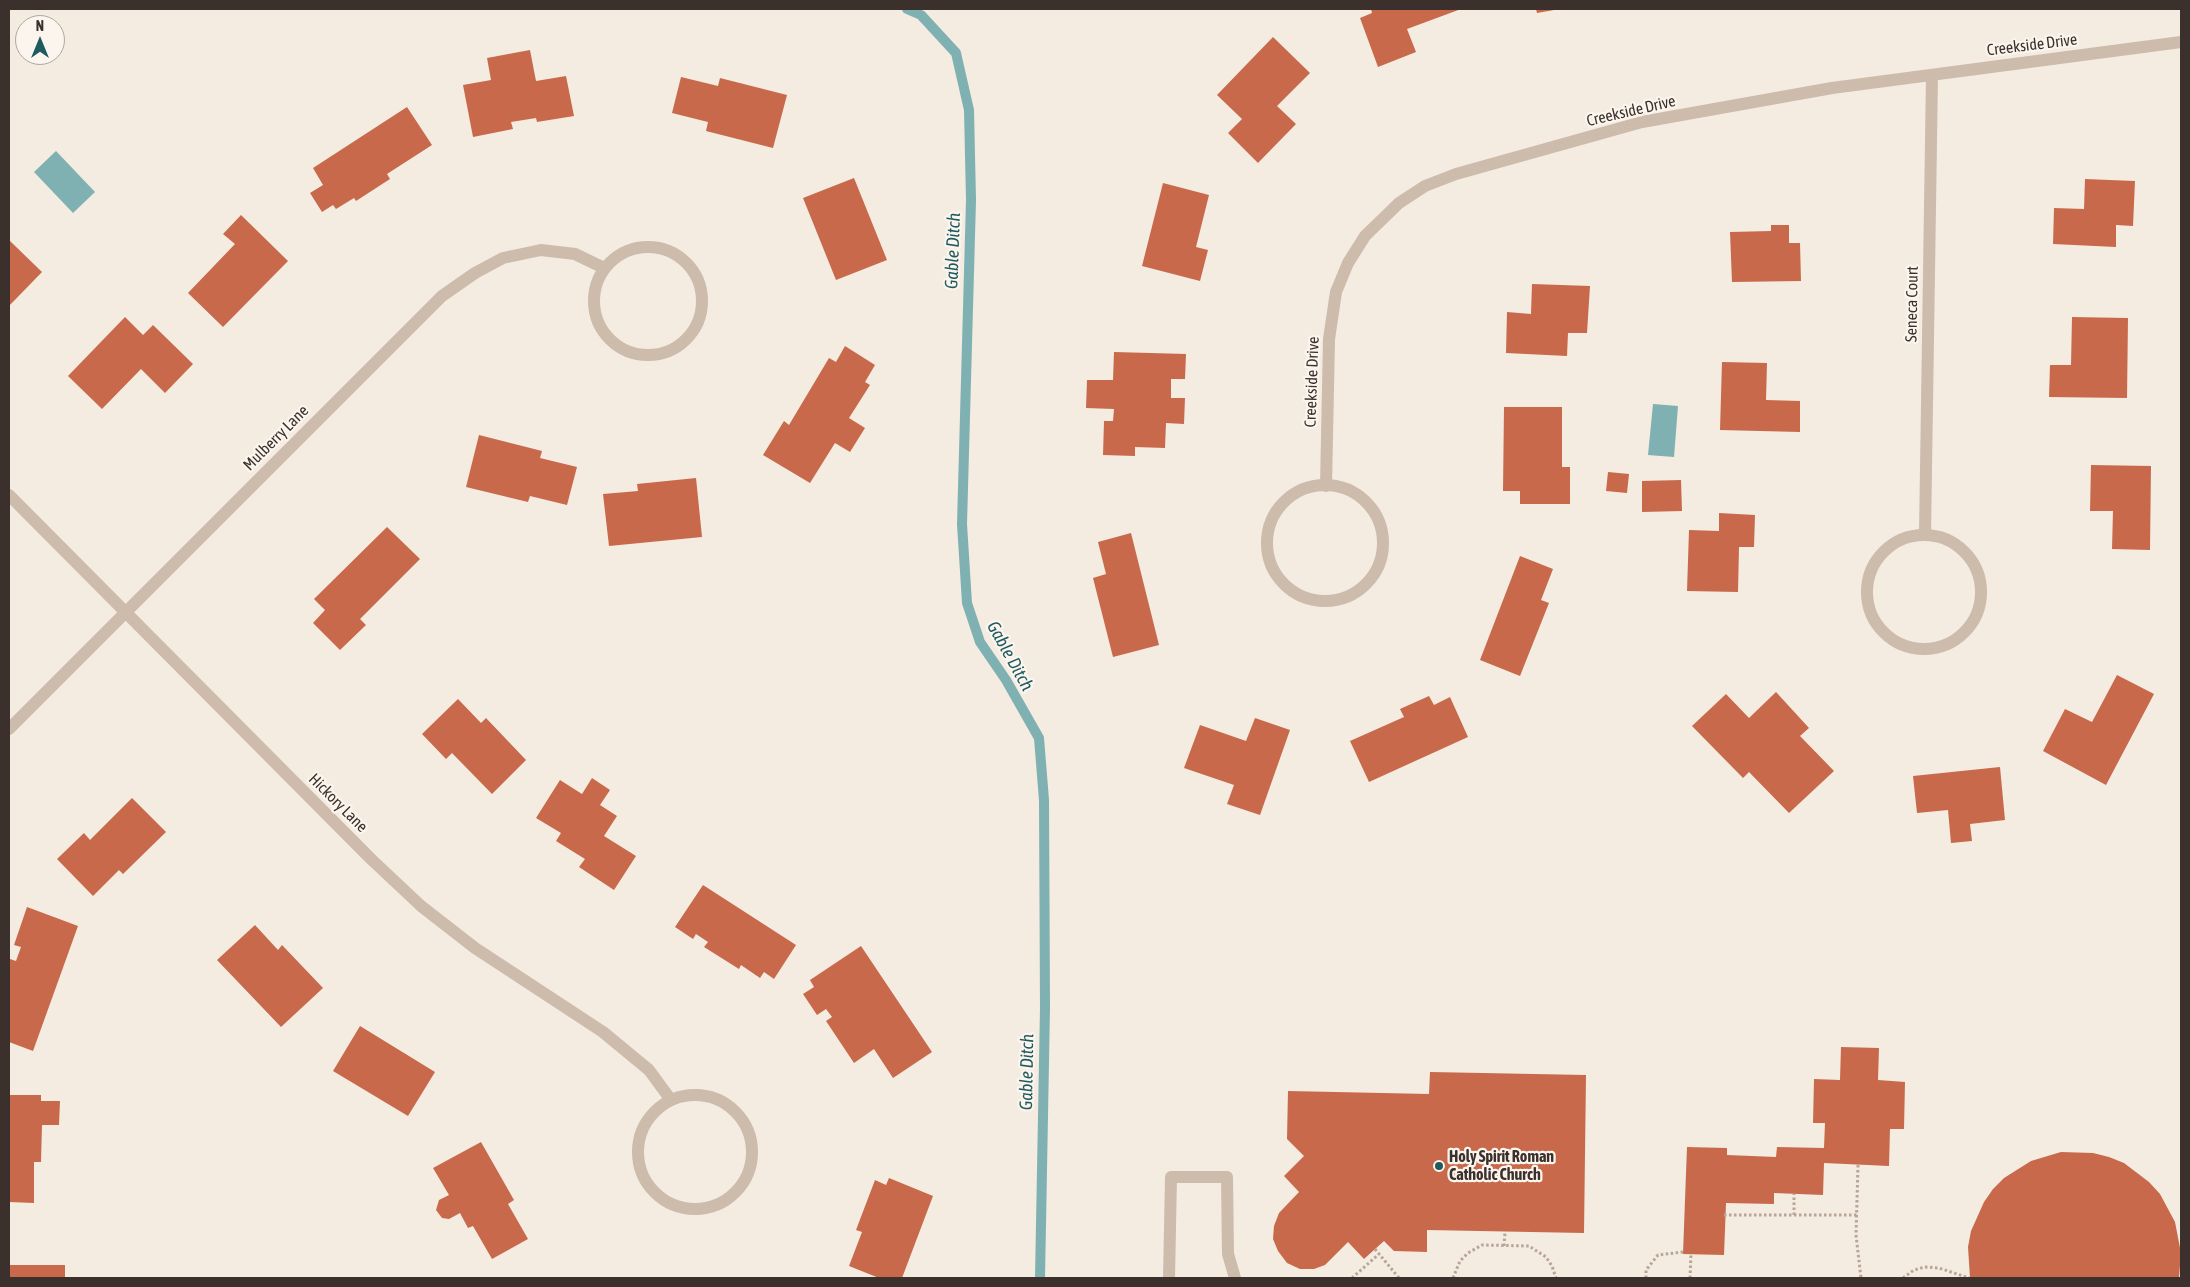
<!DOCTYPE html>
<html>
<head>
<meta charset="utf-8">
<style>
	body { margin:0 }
	#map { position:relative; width:2190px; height:1287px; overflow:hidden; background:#f4ebe1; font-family:"Asap Condensed",sans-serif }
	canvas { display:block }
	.frame { position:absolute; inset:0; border:10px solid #3b302b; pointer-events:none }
	.north { position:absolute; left:15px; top:15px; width:50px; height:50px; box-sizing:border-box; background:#fbf5ee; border:1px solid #aea6a0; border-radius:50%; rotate:0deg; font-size:14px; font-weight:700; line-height:20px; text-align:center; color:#3b302b }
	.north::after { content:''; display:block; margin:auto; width:18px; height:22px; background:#1f5a5e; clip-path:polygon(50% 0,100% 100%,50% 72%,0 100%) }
</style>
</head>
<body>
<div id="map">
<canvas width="2190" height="1287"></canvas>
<div class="frame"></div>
<div class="north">N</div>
</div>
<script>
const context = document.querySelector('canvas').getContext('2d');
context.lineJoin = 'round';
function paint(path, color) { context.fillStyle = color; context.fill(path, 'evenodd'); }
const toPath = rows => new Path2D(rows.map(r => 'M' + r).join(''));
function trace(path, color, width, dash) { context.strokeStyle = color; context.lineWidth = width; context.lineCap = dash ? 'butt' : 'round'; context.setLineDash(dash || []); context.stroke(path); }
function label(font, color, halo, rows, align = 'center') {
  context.font = font + ' "Asap Condensed",sans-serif'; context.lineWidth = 4.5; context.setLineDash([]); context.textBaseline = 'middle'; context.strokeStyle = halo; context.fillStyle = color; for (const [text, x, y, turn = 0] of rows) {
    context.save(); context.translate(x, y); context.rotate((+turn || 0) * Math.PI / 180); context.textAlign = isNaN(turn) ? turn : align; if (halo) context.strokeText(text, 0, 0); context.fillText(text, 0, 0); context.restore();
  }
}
paint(toPath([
	[56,151,95,192,73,213,34,172],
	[1653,404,1678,406,1674,457,1648,455]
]), '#7fb0b2');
trace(toPath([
	[907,9,921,15,956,53,969,110,971,200,962,524,967,603,980,642,1006,680,1039,738,1044,800,1045,1008,1040,1278]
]), '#7fb0b2', 10);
paint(toPath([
	[1371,9,1461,9,1407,29,1416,52,1378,67,1360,18,1372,13],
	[1536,9,1554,9,1554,10,1537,13],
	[1273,37,1310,73,1277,106,1296,124,1258,163,1228,133,1242,119,1217,95],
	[530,50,536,81,566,76,574,116,537,122,536,118,511,122,513,129,473,137,463,85,491,80,487,58],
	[681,77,718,86,720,78,787,95,773,148,706,131,708,122,672,113],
	[407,107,432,145,387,174,390,179,356,201,354,198,336,209,333,205,322,212,310,193,323,185,313,168],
	[854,178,887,260,836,280,803,198],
	[2085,179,2135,181,2133,226,2116,225,2116,247,2053,244,2054,208,2084,209],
	[1163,183,1209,195,1196,247,1208,250,1200,281,1142,266],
	[241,215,288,261,223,327,188,293,235,244,223,234],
	[1771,225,1789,225,1789,243,1800,243,1801,281,1732,282,1730,232,1771,231],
	[9,240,42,272,9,306],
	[1532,284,1590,286,1587,333,1568,333,1567,356,1506,353,1507,312,1531,314],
	[125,317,143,335,153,325,193,364,165,393,141,369,102,409,68,376],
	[2072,317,2128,318,2127,398,2049,397,2050,365,2071,365],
	[845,346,875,365,865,382,870,385,849,418,865,428,850,452,835,443,810,483,763,455,784,421,789,425,829,358,836,362],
	[1114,352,1186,354,1185,379,1171,379,1171,398,1185,398,1184,424,1166,423,1165,448,1135,447,1135,456,1103,455,1104,421,1113,421,1114,409,1086,408,1087,380,1113,380],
	[1722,362,1767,363,1766,400,1800,401,1800,432,1720,430],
	[1504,407,1562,407,1562,467,1570,467,1570,504,1520,504,1520,491,1503,491],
	[479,435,542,451,540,458,577,467,567,505,530,496,528,502,466,487],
	[2091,465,2151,466,2150,550,2112,549,2113,511,2090,511],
	[1608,472,1629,474,1627,493,1606,491],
	[696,478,702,537,609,546,603,494,638,491,637,484],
	[1681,480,1682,511,1642,512,1642,481],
	[1719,513,1755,515,1754,547,1739,547,1738,592,1687,591,1689,530,1719,531],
	[387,527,420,559,360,619,366,625,340,650,313,623,325,610,314,599],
	[1131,533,1159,645,1113,657,1093,578,1106,574,1098,542],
	[1520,556,1553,569,1541,600,1549,603,1520,676,1480,660],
	[2117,675,2154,694,2106,785,2043,751,2065,709,2092,722],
	[1776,692,1809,728,1800,736,1834,771,1789,813,1749,772,1743,778,1692,726,1726,694,1749,718],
	[1429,696,1434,705,1450,697,1468,737,1369,782,1350,741,1404,717,1400,709],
	[458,699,481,723,486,718,526,760,492,794,452,753,446,759,422,734],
	[1255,718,1290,730,1260,815,1227,804,1234,785,1184,768,1200,725,1246,741],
	[2000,767,2005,820,1970,824,1972,841,1951,843,1948,810,1917,813,1913,776],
	[592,778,610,790,600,805,617,816,604,836,636,856,614,890,579,867,585,859,556,841,561,833,536,818,560,780,582,794],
	[132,798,166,832,123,874,119,870,93,896,57,859,84,833,90,840],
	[703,885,796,945,774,979,764,972,760,978,741,965,739,969,704,947,708,942,696,934,693,939,675,927],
	[27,907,78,926,33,1051,9,1042,9,962,10,959,16,961,21,947,14,945],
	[255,925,278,950,282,945,323,988,281,1027,217,960],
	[861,946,932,1052,893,1078,874,1049,854,1063,826,1021,832,1017,826,1009,817,1015,803,994,814,987,810,980],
	[360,1026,435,1072,408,1116,333,1071],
	[1841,1047,1879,1048,1878,1080,1905,1082,1904,1129,1890,1129,1889,1166,1824,1163,1823,1195,1774,1193,1774,1204,1726,1203,1724,1255,1683,1254,1687,1147,1727,1148,1727,1155,1776,1157,1777,1147,1824,1148,1825,1123,1813,1123,1814,1079,1840,1080],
	[1430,1072,1586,1075,1584,1233,1427,1230,1427,1252,1394,1251,1384,1241,1364,1259,1348,1242,1325,1265,1314,1269,1300,1269,1287,1263,1278,1251,1273,1239,1274,1226,1279,1213,1299,1192,1284,1176,1304,1156,1287,1139,1288,1091,1429,1094],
	[9,1095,41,1095,41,1101,60,1101,59,1125,42,1125,41,1162,34,1162,34,1203,9,1202],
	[481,1142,514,1200,508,1204,528,1239,492,1259,473,1226,468,1228,460,1213,449,1219,442,1218,436,1210,439,1200,449,1195,433,1168],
	[2061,1152,2093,1153,2109,1157,2124,1163,2149,1182,2160,1194,2175,1222,2181,1253,2179,1278,1970,1278,1968,1247,1971,1231,1984,1202,1993,1189,2004,1178,2031,1161],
	[889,1178,933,1196,902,1278,879,1278,849,1266,862,1232,856,1230,875,1180,886,1185],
	[9,1265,65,1265,65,1278,9,1278]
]), '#c8694b');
trace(toPath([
	[1858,1165,1856,1235,1861,1278],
	[1724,1215,1857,1215],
	[1794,1215,1794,1194],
	[1504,1246,1505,1232],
	[1375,1249,1399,1278],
	[1352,1278,1379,1254],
	[1453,1278,1460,1261,1468,1253,1482,1245,1529,1246,1546,1257,1552,1266,1556,1278],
	[1646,1278,1646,1270,1658,1255,1683,1252],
	[1690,1278,1691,1254],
	[1903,1278,1914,1270,1925,1267,1939,1268,1969,1278]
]), '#b9a596', 3, [2.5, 2.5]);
trace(toPath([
	'594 301a54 54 0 1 1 108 0a54 54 0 1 1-108 0Z',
	'1267 543a58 58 0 1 1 116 0a58 58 0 1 1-116 0Z',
	[1326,486,1329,339,1336,292,1348,263,1365,236,1399,203,1425,186,1456,174,1642,122,1832,88,2181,42],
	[9,495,371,859,421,906,475,948,603,1032,649,1070,671,1100],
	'1867 592a57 57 0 1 1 114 0a57 57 0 1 1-114 0Z',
	[1925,535,1932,75],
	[9,729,442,296,475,273,503,258,541,250,575,254,604,268],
	'638 1152a57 57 0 1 1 114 0a57 57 0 1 1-114 0Z',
	[1169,1278,1171,1177,1227,1177,1228,1254,1235,1278]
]), '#cdbbac', 12);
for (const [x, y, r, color] of [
	[1439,1166,5,"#1f5a5e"]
]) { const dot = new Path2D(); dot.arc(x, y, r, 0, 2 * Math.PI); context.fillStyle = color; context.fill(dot); trace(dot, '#fbf5ee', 2); }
label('16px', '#3b302b', '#fbf5ee', [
	["Creekside Drive",2032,45,-7],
	["Creekside Drive",1631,111,-13],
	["Seneca Court",1912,304,-89],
	["Creekside Drive",1312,382,-88],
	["Mulberry Lane",276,438,-45],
	["Hickory Lane",338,803,45]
]);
label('bold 16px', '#3b302b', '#fbf5ee', [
	["Holy Spirit Roman",1449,1157],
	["Catholic Church",1449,1175]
], 'left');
label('italic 18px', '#1f5a5e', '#fbf5ee', [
	["Gable Ditch",953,251,-88],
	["Gable Ditch",1010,656,61],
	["Gable Ditch",1027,1072,-89]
]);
</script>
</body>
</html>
